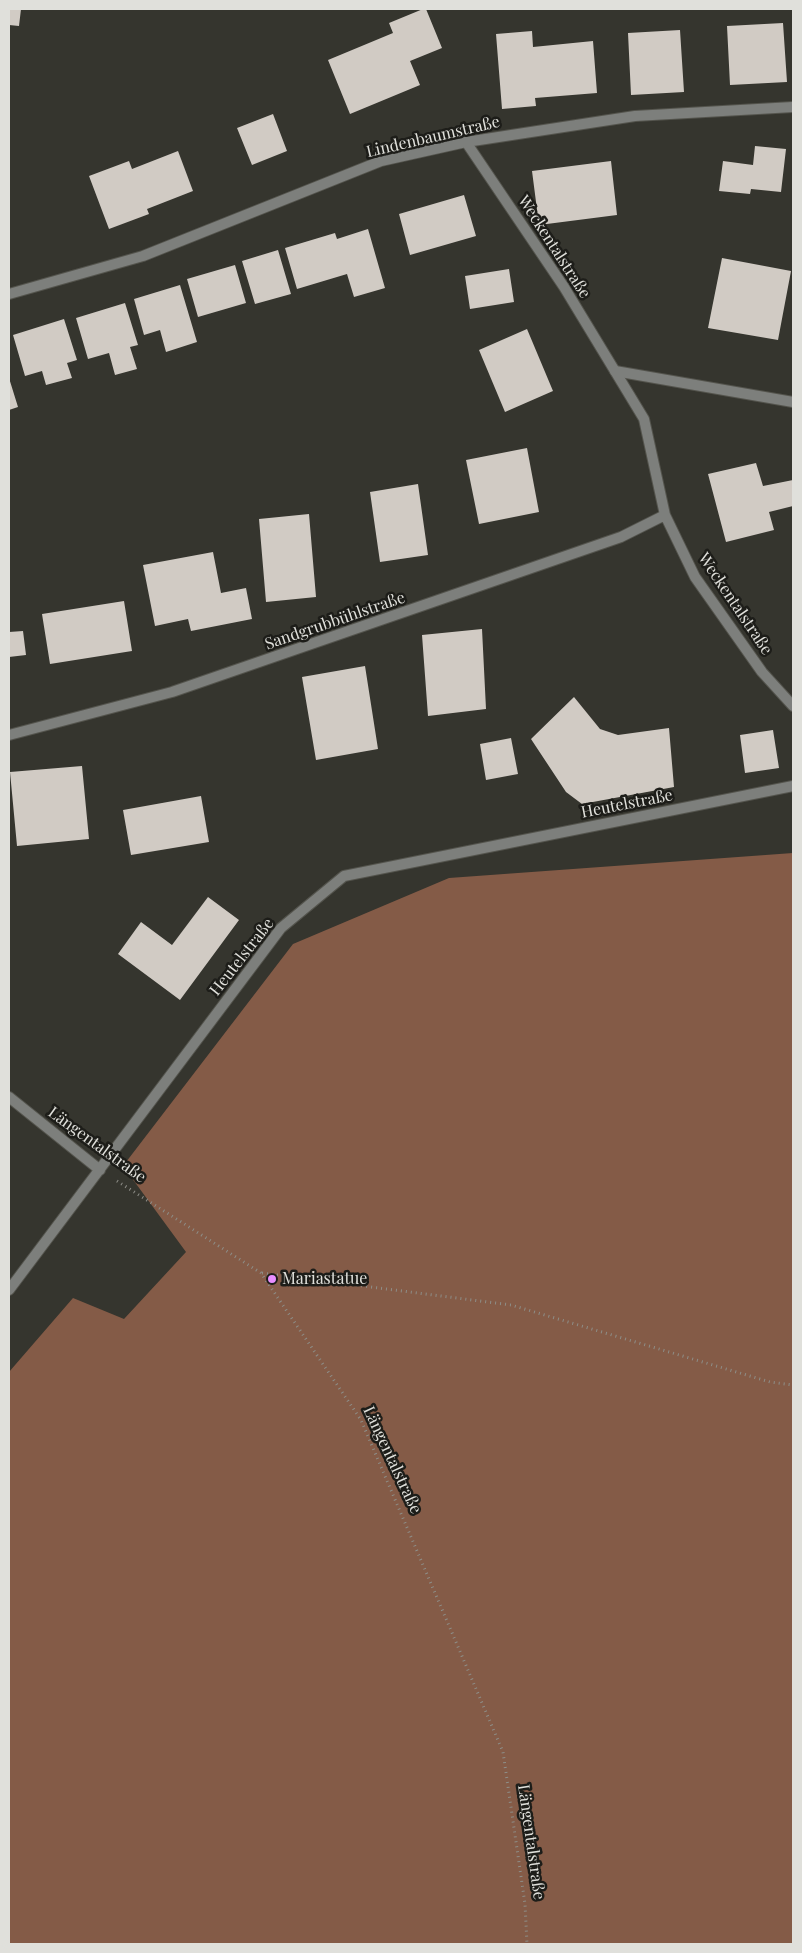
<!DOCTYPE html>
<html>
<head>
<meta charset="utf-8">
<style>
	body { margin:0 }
	#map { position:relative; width:802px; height:1953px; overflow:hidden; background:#35352e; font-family:"Playfair Display",serif }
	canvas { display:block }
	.frame { position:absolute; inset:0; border:10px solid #e0e0db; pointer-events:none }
</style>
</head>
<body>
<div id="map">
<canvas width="802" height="1953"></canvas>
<div class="frame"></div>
</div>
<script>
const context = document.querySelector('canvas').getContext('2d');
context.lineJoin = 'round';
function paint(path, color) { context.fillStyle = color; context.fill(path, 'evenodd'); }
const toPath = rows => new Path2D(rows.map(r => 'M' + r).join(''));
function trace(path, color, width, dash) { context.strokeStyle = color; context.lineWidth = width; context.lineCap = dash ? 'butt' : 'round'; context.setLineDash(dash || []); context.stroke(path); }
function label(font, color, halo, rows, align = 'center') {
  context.font = font + ' "Playfair Display",serif'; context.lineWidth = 5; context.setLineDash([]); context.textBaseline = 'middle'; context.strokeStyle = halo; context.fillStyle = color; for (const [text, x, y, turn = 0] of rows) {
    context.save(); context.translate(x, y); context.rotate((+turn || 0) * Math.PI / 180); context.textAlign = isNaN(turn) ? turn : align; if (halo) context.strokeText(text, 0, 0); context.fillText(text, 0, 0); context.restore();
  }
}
paint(toPath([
	[793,853,793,1944,9,1944,9,1372,73,1298,124,1319,186,1252,123,1166,293,944,449,878]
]), '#845b47');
paint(toPath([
	[9,9,21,9,19,26,9,25],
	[423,9,426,9,442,48,410,61,420,85,350,114,328,60,393,33,389,23],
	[783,23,787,82,730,85,727,26],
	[680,30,684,92,631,95,628,33],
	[532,31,533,47,593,41,597,93,535,98,536,106,502,109,496,34],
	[273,114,287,151,252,165,237,128],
	[755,146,786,149,781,192,751,189,750,194,719,191,723,161,753,165],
	[178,151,193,191,147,209,149,214,109,229,89,176,129,161,132,169],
	[611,161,617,215,539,225,532,171],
	[464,195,476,236,410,255,399,214],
	[368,229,385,288,354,297,347,274,297,289,285,248,335,233,337,239],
	[278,250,291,294,255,304,242,261],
	[722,258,791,271,778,340,708,328],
	[235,265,246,303,198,317,187,279],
	[509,269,514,302,470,309,465,276],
	[180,285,197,342,166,352,160,330,144,335,134,299],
	[125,303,138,345,130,347,137,369,115,375,109,353,88,359,76,318],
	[64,319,77,360,67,363,72,378,46,385,42,371,25,376,13,335],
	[527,329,553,391,505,412,479,350],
	[9,378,18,407,9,410],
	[527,448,539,512,479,524,466,460],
	[756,463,763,486,793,480,793,506,769,512,774,530,726,542,708,474],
	[418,484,428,555,380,562,370,492],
	[309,514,316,597,266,602,259,519],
	[213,552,221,593,246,588,252,619,191,631,188,619,155,626,143,565],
	[124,601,132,651,50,664,42,614],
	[482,629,486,709,428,716,422,635],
	[23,631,26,655,9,657,9,632],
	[365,666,378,749,316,760,302,677],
	[574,697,600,729,618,735,669,728,674,787,582,804,566,792,531,739],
	[773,730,779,768,745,773,740,735],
	[511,738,518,774,486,780,480,744],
	[82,766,89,839,17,846,10,772],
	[201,796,209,842,131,855,123,810],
	[208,897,239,920,180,1000,118,954,141,922,172,945]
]), '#d1cbc4');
const lane = toPath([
	[615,371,793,402]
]);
const street = toPath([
	[466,142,564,287,644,419,665,515,695,577,762,672,793,706],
	[9,294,143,256,381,161,466,142,635,116,793,107],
	[9,735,172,692,621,537,665,515],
	[9,1097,100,1170],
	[9,1290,281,928,344,876,793,786]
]);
trace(lane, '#54544d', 12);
trace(street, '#54544d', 12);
trace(toPath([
	[117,1181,261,1273,361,1420,503,1752,525,1904,527,1944],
	[262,1273,511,1305,770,1382,793,1385]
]), '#8e8e88', 3, [1, 4]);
trace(lane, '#7d7f7c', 10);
trace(street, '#7d7f7c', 10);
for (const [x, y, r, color] of [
	[272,1279,5,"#e88eff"]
]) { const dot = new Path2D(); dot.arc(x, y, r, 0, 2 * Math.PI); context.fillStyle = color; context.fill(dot); trace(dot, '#1d1d19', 2); }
label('16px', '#e0e0db', '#1d1d19', [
	["Lindenbaumstraße",433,137,-13],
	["Weckentalstraße",554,247,57],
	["Weckentalstraße",735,604,56],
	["Sandgrubbühlstraße",335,621,-19],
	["Heutelstraße",627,804,-11],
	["Heutelstraße",242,957,-52],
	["Längentalstraße",97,1145,36],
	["Längentalstraße",392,1460,65],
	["Längentalstraße",531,1842,82]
]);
label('16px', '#e0e0db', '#1d1d19', [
	["Mariastatue",282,1279]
], 'left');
</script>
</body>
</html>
